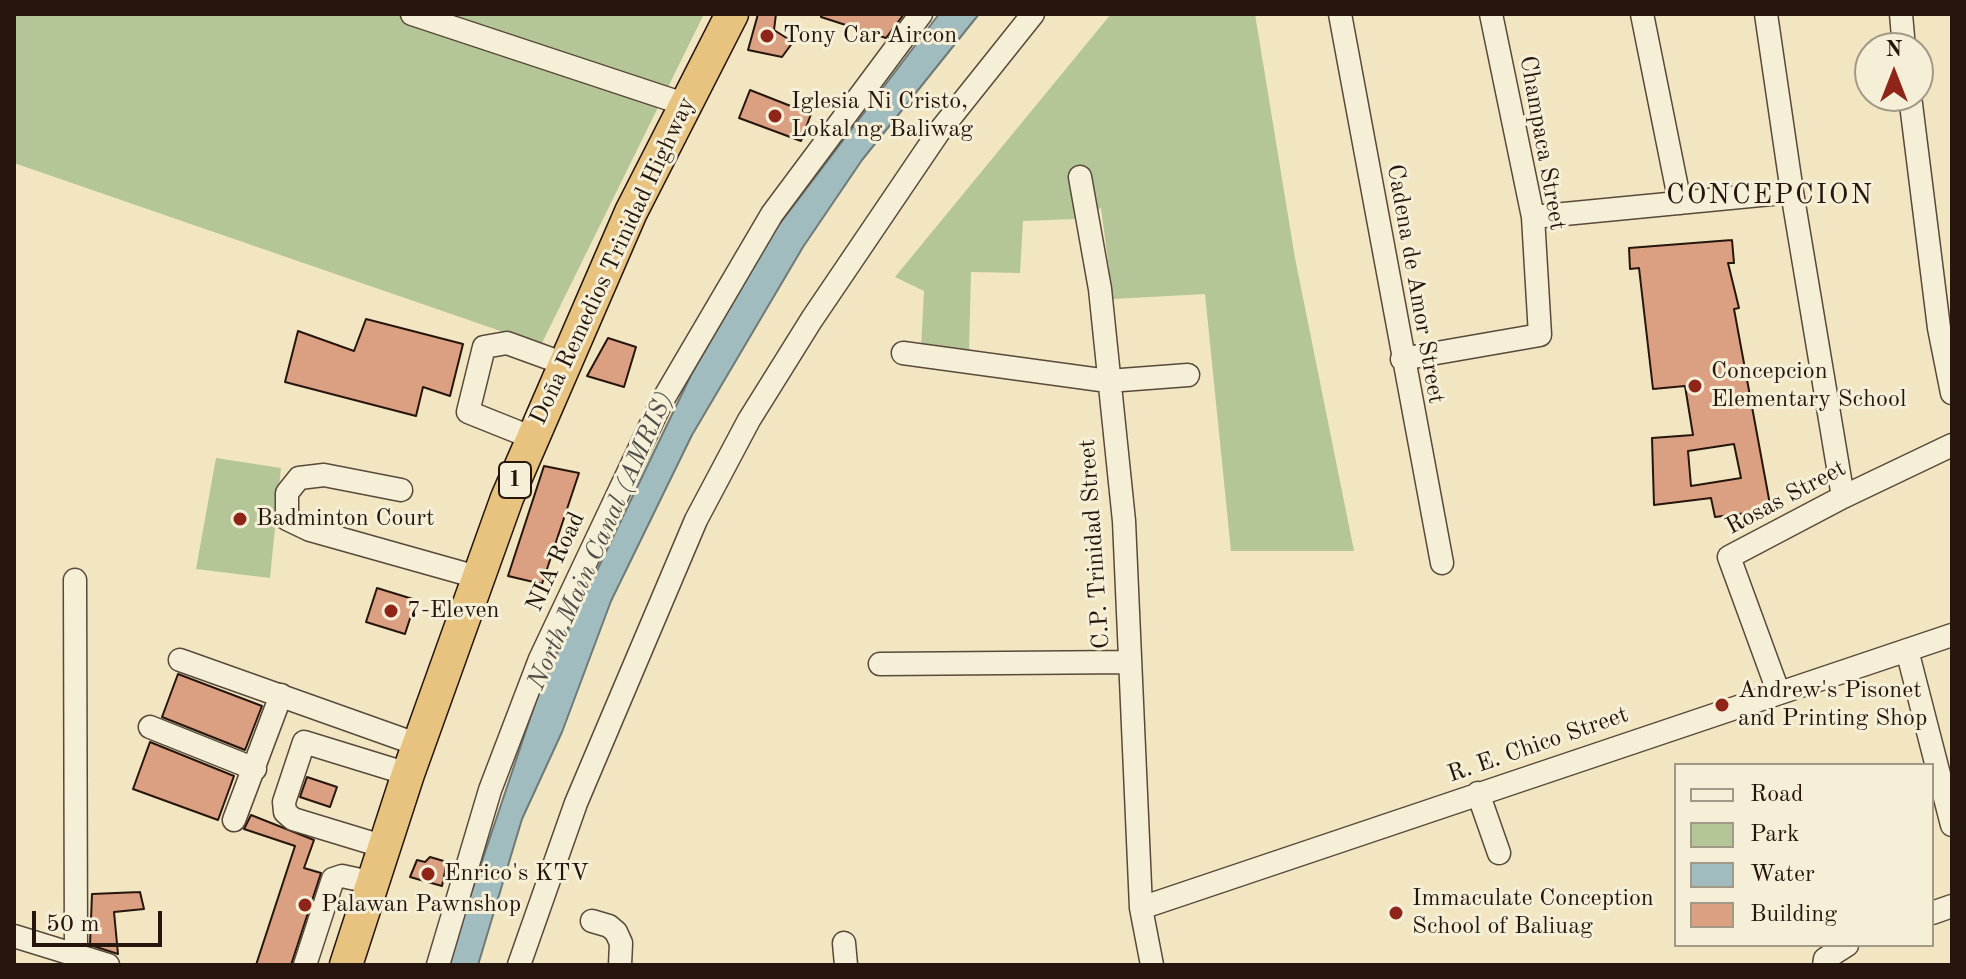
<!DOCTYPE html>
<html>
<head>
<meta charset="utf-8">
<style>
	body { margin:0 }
	#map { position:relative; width:1966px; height:979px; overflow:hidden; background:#f1e6c1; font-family:"Old Standard TT",serif }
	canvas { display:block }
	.frame { position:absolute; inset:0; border:16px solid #25150d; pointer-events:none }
	.legend { position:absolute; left:1674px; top:763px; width:260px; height:184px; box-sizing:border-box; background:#f6efd7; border:2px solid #a29886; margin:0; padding:10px 14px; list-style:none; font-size:24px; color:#25150d }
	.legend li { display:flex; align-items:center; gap:16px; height:40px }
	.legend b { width:40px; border:2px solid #a29886 }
	.north { position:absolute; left:1854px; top:32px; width:80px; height:80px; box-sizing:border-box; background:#f6efd7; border:2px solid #a29886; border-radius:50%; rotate:0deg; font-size:22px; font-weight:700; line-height:32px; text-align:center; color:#25150d }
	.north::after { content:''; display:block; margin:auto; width:28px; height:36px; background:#8f2418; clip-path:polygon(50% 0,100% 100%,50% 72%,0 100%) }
	.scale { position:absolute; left:32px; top:911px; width:130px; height:36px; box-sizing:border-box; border:4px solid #25150d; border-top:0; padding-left:10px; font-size:24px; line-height:28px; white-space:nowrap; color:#25150d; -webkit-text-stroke:6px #f6efd7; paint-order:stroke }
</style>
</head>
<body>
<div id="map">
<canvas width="1966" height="979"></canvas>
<div class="frame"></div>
<ul class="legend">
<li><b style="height:10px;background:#f6efd7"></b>Road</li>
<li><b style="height:22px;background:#b4c697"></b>Park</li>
<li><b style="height:22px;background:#a1bcbe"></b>Water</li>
<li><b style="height:22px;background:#db9f82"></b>Building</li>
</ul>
<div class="north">N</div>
<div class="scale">50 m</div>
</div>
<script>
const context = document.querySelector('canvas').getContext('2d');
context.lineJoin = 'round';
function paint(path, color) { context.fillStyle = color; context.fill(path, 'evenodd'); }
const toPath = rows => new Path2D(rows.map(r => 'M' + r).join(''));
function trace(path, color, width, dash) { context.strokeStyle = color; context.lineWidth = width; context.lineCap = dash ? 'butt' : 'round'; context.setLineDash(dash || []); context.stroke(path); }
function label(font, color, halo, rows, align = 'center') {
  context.font = font + ' "Old Standard TT",serif'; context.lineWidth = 6; context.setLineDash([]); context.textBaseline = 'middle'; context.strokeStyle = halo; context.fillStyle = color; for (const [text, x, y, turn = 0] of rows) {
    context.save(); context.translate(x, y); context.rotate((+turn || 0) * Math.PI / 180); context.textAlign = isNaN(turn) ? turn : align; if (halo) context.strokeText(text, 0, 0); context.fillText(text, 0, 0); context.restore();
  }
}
paint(toPath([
	[14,14,704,14,541,345,14,163],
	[1111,14,1255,14,1295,258,1354,551,1231,551,1205,294,1113,299,1101,208,1074,219,1023,221,1020,273,971,272,969,351,921,348,924,291,895,277],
	[216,458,281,468,270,578,196,569]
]), '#b4c697');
const water = toPath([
	[939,14,979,14,862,160,803,247,692,435,611,601,562,732,522,819,478,965,447,965,540,689,691,375,775,230,939,14]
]);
paint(water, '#a1bcbe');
trace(water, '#6f7977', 2);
const building = toPath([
	[758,14,776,14,774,30,793,42,782,57,748,50,758,14],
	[821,14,904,14,886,38,821,17,821,14],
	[750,90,811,114,801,141,739,118,750,90],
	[1732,240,1734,263,1728,263,1739,308,1734,309,1771,510,1715,517,1711,498,1654,505,1652,438,1693,435,1685,386,1653,389,1639,268,1630,269,1629,248,1732,240],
	[1734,444,1741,478,1691,486,1688,451,1734,444],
	[366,319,463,344,450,396,423,387,416,416,285,382,298,331,354,351,366,319],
	[608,338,636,347,624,387,587,376,608,338],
	[544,466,579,473,542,584,508,576,544,466],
	[377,588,416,600,405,634,366,622,377,588],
	[178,674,262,706,245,750,162,717,178,674],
	[150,742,234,776,218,820,133,789,150,742],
	[307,777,337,787,330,807,300,797,307,777],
	[251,815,314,840,304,868,321,873,291,965,256,965,295,846,244,829,251,815],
	[430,857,447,862,442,886,410,877,417,860,425,862,430,857],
	[140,892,144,909,114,912,118,954,90,945,92,894,140,892]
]);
paint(building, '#db9f82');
trace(building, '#25150d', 2);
const minor = toPath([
	[412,14,684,104],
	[1340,14,1442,563],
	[1642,14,1680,203],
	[1766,14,1792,192,1843,497],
	[1901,14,1904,48],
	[1910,96,1939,328,1952,393],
	[1080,177,1100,289,1124,521,1141,908,1152,965],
	[1533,217,1792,192],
	[903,353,1108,381,1188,375],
	[1402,359,1540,335,1533,217,1491,14],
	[533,438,468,412,484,347,507,343,562,363],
	[401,490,324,475,299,478,287,493,287,519,310,530,477,577],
	[75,580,76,955],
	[1907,650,1952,825],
	[180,660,419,745],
	[880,664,1129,662],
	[1778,691,1729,557,1843,497,1952,445],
	[150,727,255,769],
	[1478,793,1499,853],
	[234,820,281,695],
	[385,847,293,819,285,812,284,802,304,742,408,774],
	[1141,908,1952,635],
	[1932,913,1952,906],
	[592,921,609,926,616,932,621,943,620,965],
	[14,936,108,965],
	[844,943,846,965],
	[305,965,333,879,342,876,374,883],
	[438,965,490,790,540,659,661,403,772,214,921,14],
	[519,965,576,803,696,520,749,420,812,319,938,133,1033,14],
	[1824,965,1825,959,1847,945]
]);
const highway = toPath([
	[346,965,408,774,507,498,631,212,732,14]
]);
trace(minor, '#58493a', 25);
trace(highway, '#25150d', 35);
trace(minor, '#f6efd7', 22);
trace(highway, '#e8c380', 32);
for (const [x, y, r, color] of [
	[767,36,8,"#8f2418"],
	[775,116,8,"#8f2418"],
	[1695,386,8,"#8f2418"],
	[240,519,8,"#8f2418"],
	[391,611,8,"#8f2418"],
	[1722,705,8,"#8f2418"],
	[428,874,8,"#8f2418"],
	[305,905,8,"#8f2418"],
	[1396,913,8,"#8f2418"]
]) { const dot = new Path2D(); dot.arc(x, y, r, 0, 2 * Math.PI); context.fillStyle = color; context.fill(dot); trace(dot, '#f6efd7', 3); }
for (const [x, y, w] of [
	[515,480,32]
]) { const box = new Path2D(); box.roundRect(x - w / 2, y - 18, w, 36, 6); context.fillStyle = '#f6efd7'; context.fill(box); trace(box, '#25150d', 2); }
label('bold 22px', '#25150d', null, [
	["1",515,480]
]);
label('24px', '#25150d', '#f6efd7', [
	["Tony Car Aircon",783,36],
	["Iglesia Ni Cristo,",791,102],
	["Lokal ng Baliwag",791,130],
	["Concepcion",1711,372],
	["Elementary School",1711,400],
	["Badminton Court",256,519],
	["7-Eleven",407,611],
	["Andrew's Pisonet",1738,691],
	["and Printing Shop",1738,719],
	["Enrico's KTV",444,874],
	["Immaculate Conception",1412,899],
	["School of Baliuag",1412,927],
	["Palawan Pawnshop",321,905]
], 'left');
label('24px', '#25150d', '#f6efd7', [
	["Champaca Street",1542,143,80],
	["Doña Remedios Trinidad Highway",613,261,-65],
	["Cadena de Amor Street",1415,284,80],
	["Rosas Street",1786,498,-28],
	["C.P. Trinidad Street",1095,544,-94],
	["NIA Road",556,562,-65],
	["R. E. Chico Street",1538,745,-19]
]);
label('italic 26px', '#504f4b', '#f6efd7', [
	["North Main Canal (AMRIS)",601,541,-66]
]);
context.letterSpacing = '2px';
label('28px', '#25150d', '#f6efd7', [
	["CONCEPCION",1770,196]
]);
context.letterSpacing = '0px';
</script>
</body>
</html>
